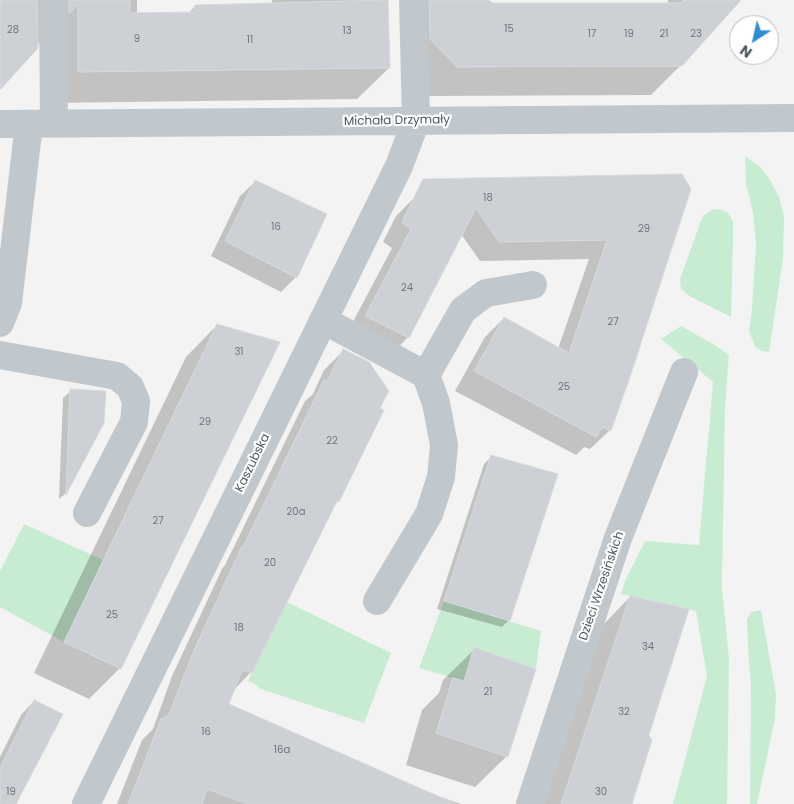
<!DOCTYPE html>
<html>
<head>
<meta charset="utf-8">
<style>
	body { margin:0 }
	#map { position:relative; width:794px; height:804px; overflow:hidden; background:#f4f3f3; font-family:Poppins,sans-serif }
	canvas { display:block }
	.north { position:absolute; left:729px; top:15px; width:50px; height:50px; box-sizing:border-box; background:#fff; border:1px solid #b7bcbf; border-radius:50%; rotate:215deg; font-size:14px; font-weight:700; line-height:20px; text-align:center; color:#4c585e }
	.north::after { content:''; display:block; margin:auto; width:18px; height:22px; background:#308cd1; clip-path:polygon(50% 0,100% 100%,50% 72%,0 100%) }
</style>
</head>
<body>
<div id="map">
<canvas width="794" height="804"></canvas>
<div class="north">N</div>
</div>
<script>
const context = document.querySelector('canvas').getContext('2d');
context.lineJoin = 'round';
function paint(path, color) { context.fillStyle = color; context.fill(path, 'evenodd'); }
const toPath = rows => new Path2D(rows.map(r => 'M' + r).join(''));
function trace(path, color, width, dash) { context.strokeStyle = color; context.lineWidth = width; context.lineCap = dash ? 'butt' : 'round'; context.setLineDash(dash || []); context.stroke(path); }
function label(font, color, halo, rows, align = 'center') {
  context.font = font + ' Poppins,sans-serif'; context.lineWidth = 4.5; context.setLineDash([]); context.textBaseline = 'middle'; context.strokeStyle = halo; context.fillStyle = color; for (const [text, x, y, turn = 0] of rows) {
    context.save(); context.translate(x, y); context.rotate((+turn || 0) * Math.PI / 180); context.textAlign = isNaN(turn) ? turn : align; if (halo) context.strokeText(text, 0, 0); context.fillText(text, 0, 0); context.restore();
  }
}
paint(toPath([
	[745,156,760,167,769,178,779,197,784,216,783,259,769,352,762,351,756,348,749,332,752,309,756,243,753,212,746,184],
	[714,209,719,209,727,212,733,221,733,242,731,317,691,297,681,289,680,279,701,221,704,215],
	[681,326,718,347,729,355,725,406,722,587,729,659,727,804,673,804,707,676,696,611,621,594,625,581,645,541,699,545,713,382,661,339],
	[24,524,103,560,64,642,0,607,0,571],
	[444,601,541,631,536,669,475,647,464,681,419,668],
	[287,602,391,653,364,723,258,688,258,686,248,681],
	[761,610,776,694,775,718,757,804,750,804,751,683,749,663,747,619,751,612]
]), '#c8ecd1');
paint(toPath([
	[0,0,137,0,137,14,188,14,195,6,272,5,272,0,387,0,389,68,357,99,47,103,47,34,0,86],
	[414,0,486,0,486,4,668,4,668,0,740,0,681,65,651,95,427,96],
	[682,176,610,430,590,449,584,447,576,455,455,391,485,337,504,318,558,349,589,259,480,261,461,234,408,337,389,357,346,335,392,248,383,242,396,216,416,196],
	[255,182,296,277,281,292,211,256,240,196],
	[217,325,120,668,89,699,34,673,186,357],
	[344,350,338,501,334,505,251,672,232,692,227,704,421,790,461,804,117,804,142,740,153,729,172,676,222,569,225,565,305,401,313,394,324,370],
	[71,391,103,423,65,494,59,499,63,398],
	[492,456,509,620,502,627,437,609,484,464],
	[630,597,648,735,631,804,541,804,599,629],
	[475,649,507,756,475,787,406,765,422,710,439,693,443,680],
	[34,701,15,804,0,804,0,757,21,715]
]), '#0003');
const building = toPath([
	[0,0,37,0,38,48,0,90,0,0],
	[69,0,130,0,130,13,194,12,195,5,388,0,390,68,78,72,78,4,69,14,69,0],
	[429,0,489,0,492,3,682,3,683,0,741,0,682,66,457,67,430,39,429,0],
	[682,174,691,189,631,374,611,431,602,427,596,437,474,371,504,317,569,353,607,240,499,242,476,208,409,338,365,316,411,229,402,222,423,179,682,174],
	[255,180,327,214,297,278,225,241,255,180],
	[217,324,280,342,121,669,64,642,217,324],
	[343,349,369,362,389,391,380,408,384,410,339,502,337,501,252,673,242,670,229,704,456,804,248,804,207,789,202,804,128,804,161,719,169,715,192,655,241,548,243,547,324,380,327,382,343,349],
	[70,389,106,391,104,423,66,495,70,389],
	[491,455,558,474,510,621,444,601,491,455],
	[630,596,689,609,649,735,652,740,632,804,561,804,630,596],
	[474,647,536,669,508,757,436,733,453,678,464,681,474,647],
	[34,700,63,714,16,804,0,804,0,768,34,700]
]);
paint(building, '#cdd0d4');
trace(building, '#d7dadd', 1);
trace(toPath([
	[53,0,54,124],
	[0,124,794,118],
	[323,320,426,375,436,403,444,445,441,477,429,514,377,601],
	[0,323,8,303,29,124],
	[0,355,117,376,130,387,136,401,134,422,87,513],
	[426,375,463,310,486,293,533,285],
	[86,804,399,166,416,121,413,0],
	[530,804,618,538,684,372]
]), '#c0c8cd', 28);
label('10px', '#6c767c', null, [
	["15",509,29],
	["28",13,30],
	["13",347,31],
	["17",592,34],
	["19",629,34],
	["21",664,34],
	["23",696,34],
	["9",137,39],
	["11",250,40],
	["18",488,198],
	["16",276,227],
	["29",644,229],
	["24",407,288],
	["27",613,322],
	["31",239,352],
	["25",564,387],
	["29",205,422],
	["22",332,441],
	["20a",296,512],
	["27",158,521],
	["20",270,563],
	["25",112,615],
	["18",239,628],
	["34",648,647],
	["21",488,692],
	["32",624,712],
	["16",206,732],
	["16a",282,750],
	["19",11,792],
	["30",601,792]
]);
label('12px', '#4c585e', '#fff', [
	["Michała Drzymały",397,121,-1],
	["Kaszubska",253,463,-64],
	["Dzieci Wrzesińskich",602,586,-71]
]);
</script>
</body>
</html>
